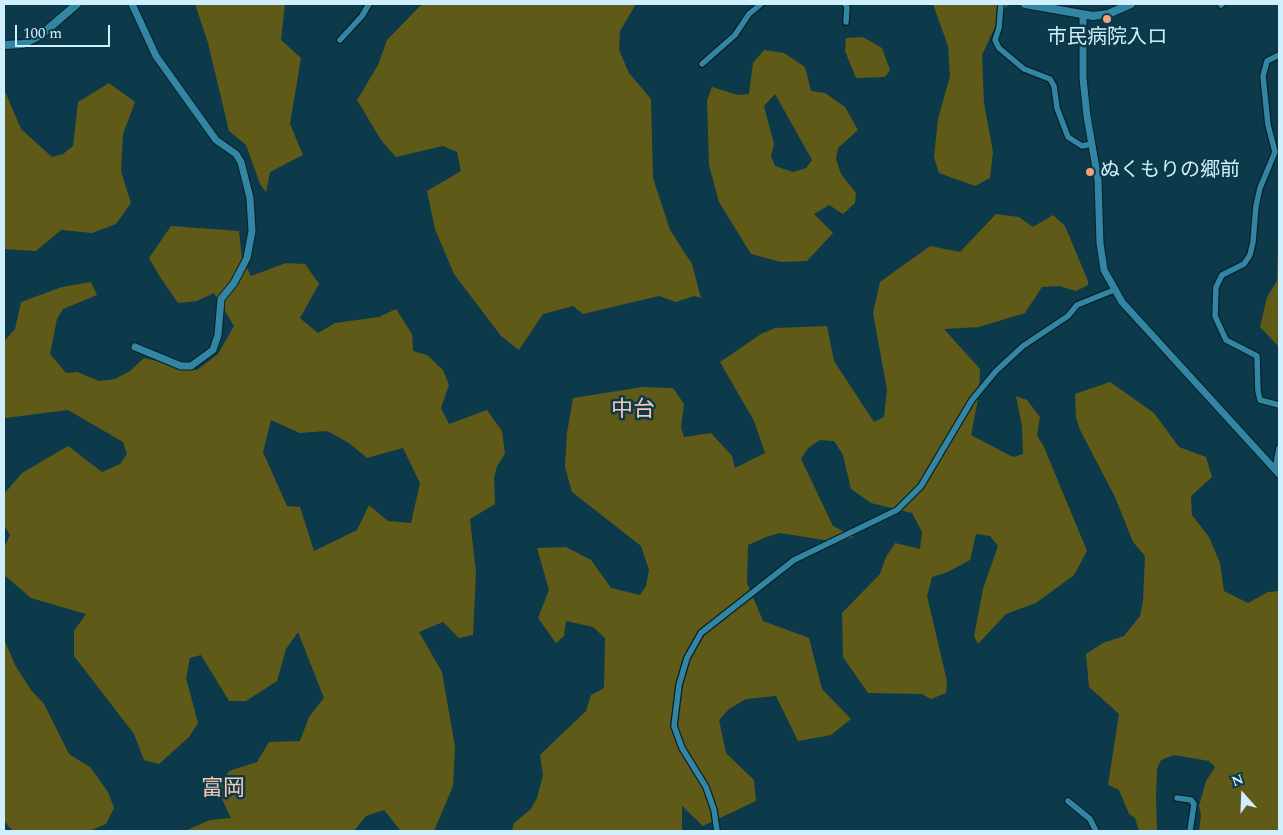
<!DOCTYPE html>
<html>
<head>
<meta charset="utf-8">
<style>
	body { margin:0 }
	#map { position:relative; width:1283px; height:835px; overflow:hidden; background:#0c3a4a; font-family:Spectral,serif }
	canvas { display:block }
	.frame { position:absolute; inset:0; border:5px solid #d0effc; pointer-events:none }
	.north { position:absolute; left:1218px; top:770px; width:50px; height:50px; -webkit-text-stroke:4px #0c3a4a; paint-order:stroke; rotate:340deg; font-size:14px; font-weight:700; line-height:20px; text-align:center; color:#d0effc }
	.north::after { content:''; display:block; margin:auto; width:18px; height:22px; background:#d0effc; clip-path:polygon(50% 0,100% 100%,50% 72%,0 100%) }
	.scale { position:absolute; left:15px; top:25px; width:95px; height:22px; box-sizing:border-box; border:2px solid #d0effc; border-top:0; padding-left:6px; font-size:15px; line-height:18px; white-space:nowrap; color:#d0effc; -webkit-text-stroke:4px #0c3a4a; paint-order:stroke }
</style>
</head>
<body>
<div id="map">
<canvas width="1283" height="835"></canvas>
<div class="frame"></div>
<div class="north">N</div>
<div class="scale">100 m</div>
</div>
<script>
const context = document.querySelector('canvas').getContext('2d');
context.lineJoin = 'round';
function paint(path, color) { context.fillStyle = color; context.fill(path, 'evenodd'); }
const toPath = rows => new Path2D(rows.map(r => 'M' + r).join(''));
function trace(path, color, width, dash) { context.strokeStyle = color; context.lineWidth = width; context.lineCap = dash ? 'butt' : 'round'; context.setLineDash(dash || []); context.stroke(path); }
function label(font, color, halo, rows, align = 'center') {
  context.font = font + ' Spectral,"Noto Sans JP",serif'; context.lineWidth = 5; context.setLineDash([]); context.textBaseline = 'middle'; context.strokeStyle = halo; context.fillStyle = color; for (const [text, x, y, turn = 0] of rows) {
    context.save(); context.translate(x, y); context.rotate((+turn || 0) * Math.PI / 180); context.textAlign = isNaN(turn) ? turn : align; if (halo) context.strokeText(text, 0, 0); context.fillText(text, 0, 0); context.restore();
  }
}
paint(toPath([
	[195,4,285,4,281,40,301,58,290,124,303,155,270,172,266,192,260,184,246,145,229,131,208,43],
	[425,4,636,4,620,31,619,50,629,73,651,99,653,178,670,230,692,264,701,298,694,296,676,302,659,296,583,314,573,306,543,314,519,350,501,336,454,274,435,229,427,191,461,171,457,152,443,146,396,157,381,140,357,100,378,65,387,40,420,6],
	[933,4,1009,4,1003,10,982,55,984,103,993,152,990,178,975,186,939,173,934,157,938,119,950,76,948,46],
	[863,37,882,48,890,70,885,77,856,78,845,51,846,38],
	[764,50,784,53,805,67,811,91,825,93,845,107,858,130,838,148,836,159,841,174,856,193,855,203,843,214,829,205,814,214,833,233,807,261,781,262,751,254,719,202,709,165,707,101,712,87,738,95,749,94,753,63],
	[775,94,812,160,806,168,793,172,775,166,771,156,774,144,764,106],
	[109,83,135,102,123,134,121,171,131,203,116,224,92,233,61,230,36,251,4,249,4,89,21,129,52,157,63,154,73,146,78,102],
	[996,214,1019,217,1033,227,1053,215,1065,226,1088,281,1088,285,1076,291,1059,286,1042,287,1025,313,979,327,944,329,980,369,979,394,971,435,1013,457,1023,454,1022,426,1016,396,1027,400,1040,417,1037,435,1044,447,1087,551,1074,575,1036,603,1006,614,978,644,974,636,983,589,998,546,990,536,976,534,970,560,948,572,932,577,927,596,947,681,946,693,931,699,922,694,868,693,843,657,842,613,880,574,886,557,895,543,920,549,922,532,912,513,871,503,851,489,843,455,834,441,820,440,808,448,801,459,833,526,854,537,837,542,780,533,766,537,748,545,747,583,763,621,809,638,822,689,851,719,831,735,798,741,776,696,746,699,729,709,719,720,726,753,754,780,756,801,703,826,682,806,682,831,512,831,514,823,531,809,537,798,543,775,540,755,586,711,591,695,604,688,605,638,593,627,566,621,564,636,556,643,538,618,549,590,537,548,566,547,591,560,611,588,640,595,646,586,649,570,641,546,572,492,565,467,567,433,573,398,643,387,673,388,684,404,681,427,684,437,711,433,732,456,735,468,765,453,754,421,720,362,761,334,775,328,827,326,834,361,874,422,884,417,887,390,873,313,880,282,930,246,960,252],
	[171,226,239,231,242,259,251,276,286,263,305,264,319,284,300,318,318,333,335,323,379,317,396,309,412,334,413,351,427,355,443,370,449,385,441,408,449,424,487,410,502,431,505,454,497,466,494,478,495,504,470,519,476,573,473,635,459,638,443,622,419,632,442,672,455,747,453,786,434,831,401,831,384,810,366,816,354,831,185,831,210,820,231,818,218,791,229,771,257,762,269,742,300,741,309,717,324,698,298,632,286,649,277,681,246,701,229,701,201,655,190,658,186,678,198,723,189,737,159,764,144,760,134,734,74,656,74,631,86,614,31,598,4,575,4,548,10,535,4,525,4,494,22,473,68,446,102,472,120,464,127,454,123,442,68,410,6,418,4,417,4,341,15,329,21,302,62,287,91,282,97,295,63,309,57,319,50,354,66,373,77,372,99,381,115,379,130,371,144,358,197,370,218,354,234,326,214,293,197,301,178,303,160,277,149,258],
	[271,420,300,433,327,431,349,443,367,458,403,448,420,483,411,523,388,521,369,505,357,530,314,551,300,507,287,506,263,452],
	[1278,246,1279,246,1279,347,1260,327,1267,297,1277,281],
	[1110,382,1154,413,1179,447,1206,457,1212,477,1191,496,1192,515,1209,537,1220,563,1224,591,1248,603,1268,592,1279,591,1279,831,1199,831,1201,815,1199,806,1206,781,1215,767,1209,761,1174,755,1161,760,1157,769,1156,797,1157,831,1139,831,1135,818,1129,814,1119,790,1108,785,1119,714,1089,687,1086,654,1103,643,1124,636,1140,616,1143,601,1145,556,1133,542,1115,497,1080,430,1076,418,1075,394],
	[4,639,15,665,31,690,44,704,69,754,90,767,108,792,114,808,106,824,89,831,18,831,12,830,4,821]
]), '#5f5a17');
const minor = toPath([
	[845,4,847,7,846,22],
	[1001,4,999,28,995,40,999,48,1024,69,1050,79,1054,86,1057,108,1068,137,1082,146,1091,144],
	[1221,5,1222,4],
	[340,40,362,16,369,4],
	[1279,55,1267,61,1263,76,1268,125,1275,152,1260,188,1256,206,1253,242,1250,255,1244,264,1222,275,1216,287,1215,316,1226,340,1257,356,1258,391,1260,400,1279,405],
	[702,64,735,35,749,14,761,4],
	[1275,470,1279,448],
	[1177,798,1191,800,1194,804,1190,831],
	[1068,801,1090,819,1096,831],
	[717,831,714,810,706,787,682,748,674,726,679,685,687,658,701,633,794,560,897,510,921,486,972,400,996,371,1023,346,1068,316,1077,305,1114,290]
]);
const tertiary = toPath([
	[132,4,156,56,216,140,236,154,241,162,250,198,252,231,247,258,234,283,221,299,218,335,213,350,191,366,181,366,135,347],
	[1083,15,1083,78,1087,116,1098,180,1100,243,1104,270,1122,302,1279,474]
]);
const secondary = toPath([
	[1025,4,1093,16,1108,14,1131,4],
	[4,45,23,44,41,35,77,4]
]);
trace(minor, '#052029', 8);
trace(tertiary, '#052029', 9);
trace(secondary, '#052029', 10);
trace(minor, '#3286a4', 5.5);
trace(tertiary, '#3286a4', 7);
trace(secondary, '#3286a4', 8);
for (const [x, y, r, color] of [
	[1107,19,5,"#f1a17c"],
	[1090,172,5,"#f1a17c"]
]) { const dot = new Path2D(); dot.arc(x, y, r, 0, 2 * Math.PI); context.fillStyle = color; context.fill(dot); trace(dot, '#0c3a4a', 2); }
label('20px', '#d0effc', '#0c3a4a', [
	["市民病院入ロ",1107,39],
	["ぬくもりの郷前",1100,172,"left"]
]);
label('22px', '#f6c8b3', '#0c3a4a', [
	["中台",633,412],
	["富岡",223,791]
]);
</script>
</body>
</html>
